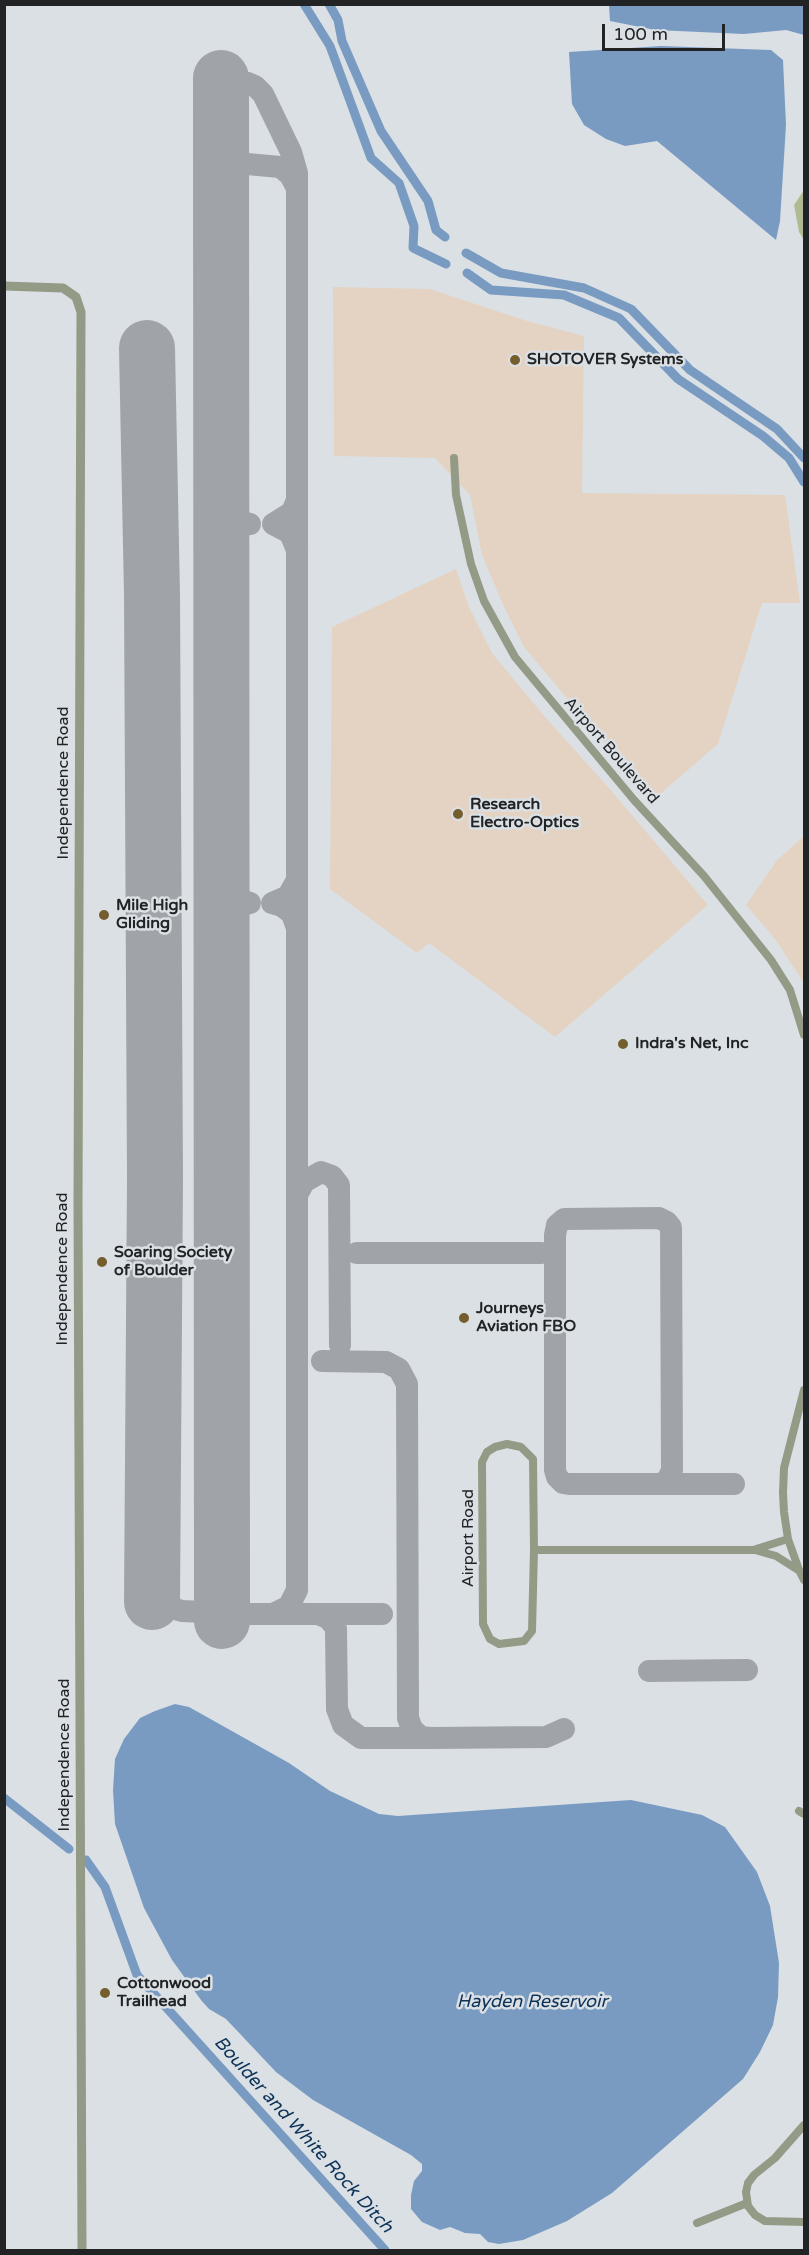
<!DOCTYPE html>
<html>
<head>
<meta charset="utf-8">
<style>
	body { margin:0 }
	#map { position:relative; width:809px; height:2255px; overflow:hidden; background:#dbe0e5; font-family:"Varela Round",sans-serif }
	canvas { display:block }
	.frame { position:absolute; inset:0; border:6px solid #212325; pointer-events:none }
	.scale { position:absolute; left:602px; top:24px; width:123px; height:27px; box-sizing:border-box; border:3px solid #212325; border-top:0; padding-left:8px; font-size:18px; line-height:21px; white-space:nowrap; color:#212325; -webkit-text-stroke:4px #dbe0e5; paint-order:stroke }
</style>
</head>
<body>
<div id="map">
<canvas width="809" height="2255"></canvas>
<div class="frame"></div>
<div class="scale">100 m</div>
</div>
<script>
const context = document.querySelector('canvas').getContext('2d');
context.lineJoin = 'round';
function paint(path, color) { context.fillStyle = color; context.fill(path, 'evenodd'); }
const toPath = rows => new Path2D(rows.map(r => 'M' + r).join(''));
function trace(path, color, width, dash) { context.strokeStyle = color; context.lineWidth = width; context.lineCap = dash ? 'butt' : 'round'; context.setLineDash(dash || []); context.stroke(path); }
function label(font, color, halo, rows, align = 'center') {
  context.font = font + ' "Varela Round",sans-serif'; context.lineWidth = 5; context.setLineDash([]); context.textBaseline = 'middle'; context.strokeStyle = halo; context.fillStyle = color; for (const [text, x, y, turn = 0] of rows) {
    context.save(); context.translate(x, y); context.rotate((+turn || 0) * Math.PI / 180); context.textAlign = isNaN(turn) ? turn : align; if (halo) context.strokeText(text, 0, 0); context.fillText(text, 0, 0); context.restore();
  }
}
paint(toPath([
	[333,287,430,289,527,321,584,336,582,493,785,495,800,603,762,603,718,744,653,800,524,647,504,607,482,555,470,495,435,458,334,456],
	[456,569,469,607,492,653,545,717,609,788,708,905,555,1037,429,943,417,953,330,889,332,627],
	[804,836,804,983,775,939,746,905,777,860]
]), '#e4d3c2');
paint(toPath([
	[804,190,804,240,799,232,794,205]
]), '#b0bb93');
paint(toPath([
	[609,5,804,5,804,35,786,30,744,34,655,30,610,21],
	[661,46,771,50,783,60,786,125,780,221,776,240,657,141,625,146,606,139,584,125,572,104,569,52],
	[175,1704,189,1707,289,1763,330,1791,379,1814,398,1816,631,1800,702,1815,725,1827,757,1872,770,1906,779,1963,778,1997,773,2025,760,2052,743,2079,612,2193,567,2221,523,2240,499,2244,488,2242,480,2234,465,2233,450,2227,440,2230,422,2222,411,2209,411,2195,414,2181,422,2171,422,2164,411,2155,313,2100,276,2072,226,2019,209,2009,201,2000,172,1960,144,1908,115,1824,113,1790,115,1759,124,1739,140,1718,155,1711]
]), '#799bc2');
trace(toPath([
	[304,4,330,46,371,158,399,183,414,226,413,248,446,264],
	[329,4,338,20,342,41,381,131,428,201,436,230,445,237],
	[466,253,501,273,584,288,631,309,690,370,777,429,804,458],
	[467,273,491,290,564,295,619,318,678,379,763,436,789,458,804,482],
	[4,1798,69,1849],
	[86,1860,105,1887,137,1975,385,2250]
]), '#799bc2', 9);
trace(toPath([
	[221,82,248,83,255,86,263,94,291,152,297,173,297,1590,289,1606,273,1614],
	[222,193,228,176,240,165,247,164,280,167,290,175,297,188],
	[222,496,230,514,240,521,250,524,240,526,232,531,225,542,222,553],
	[297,500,292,512,273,524,290,533,297,550],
	[222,875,229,892,235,898,250,903,236,907,230,913,222,931],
	[297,880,288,896,272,903,282,906,292,914,297,928],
	[297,1195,304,1182,321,1172,332,1176,339,1185,340,1345],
	[357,1253,541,1253],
	[322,1361,386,1362,399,1369,407,1384,408,1718,412,1729,421,1737,430,1738,546,1737,564,1729],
	[659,1484,667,1481,672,1470,671,1227,667,1222,659,1218,564,1219,557,1225,555,1235,555,1470,557,1477,563,1483,569,1484,734,1484],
	[223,1583,227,1599,232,1605,243,1614,382,1614],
	[152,1602,182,1611,243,1614],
	[318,1614,328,1618,336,1628,337,1709,343,1725,361,1738,429,1738],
	[649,1671,747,1670]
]), '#a0a4a8', 22);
trace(toPath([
	[221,78,222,1621],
	[147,348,152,595,155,1179,152,1602]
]), '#a0a4a8', 56);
trace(toPath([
	[454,458,456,495,471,564,484,601,515,657,634,800,704,876,771,960,790,990,804,1035],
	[804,1390,784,1468,783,1493,784,1512,788,1539,799,1570,804,1580],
	[507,1444,521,1447,533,1459,534,1550,532,1631,524,1641,499,1644,490,1639,483,1624,482,1462,487,1452,495,1447,507,1444],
	[534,1550,753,1550,788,1539],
	[755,1550,776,1556,798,1570],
	[799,1811,804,1814],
	[804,2125,775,2158,754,2175,748,2183,746,2192,748,2206,755,2215,765,2221,804,2222],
	[697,2223,747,2203]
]), '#939b87', 8);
trace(toPath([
	[4,286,63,288,76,297,81,312,78,1202,82,2250]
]), '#939b87', 9);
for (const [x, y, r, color] of [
	[515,360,6,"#755e2e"],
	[458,814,6,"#755e2e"],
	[104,915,6,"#755e2e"],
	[623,1044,6,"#755e2e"],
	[102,1262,6,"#755e2e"],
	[464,1318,6,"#755e2e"],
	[105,1993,6,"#755e2e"]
]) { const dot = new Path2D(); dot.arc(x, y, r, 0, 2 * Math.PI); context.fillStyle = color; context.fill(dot); trace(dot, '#dbe0e5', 2); }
label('bold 16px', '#212325', '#dbe0e5', [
	["SHOTOVER Systems",527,360],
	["Research",470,805],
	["Electro-Optics",470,823],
	["Mile High",116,906],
	["Gliding",116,924],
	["Indra's Net, Inc",635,1044],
	["Soaring Society",114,1253],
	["of Boulder",114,1271],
	["Journeys",476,1309],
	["Aviation FBO",476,1327],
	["Cottonwood",117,1984],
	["Trailhead",117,2002]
], 'left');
label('16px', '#212325', '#dbe0e5', [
	["Airport Boulevard",611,751,49],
	["Independence Road",64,783,-90],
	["Independence Road",63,1269,-90],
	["Airport Road",469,1538,-90],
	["Independence Road",65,1755,-90]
]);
label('italic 18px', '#0d3258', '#dbe0e5', [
	["Hayden Reservoir",532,2002],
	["Boulder and White Rock Ditch",303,2135,48]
]);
</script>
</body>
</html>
